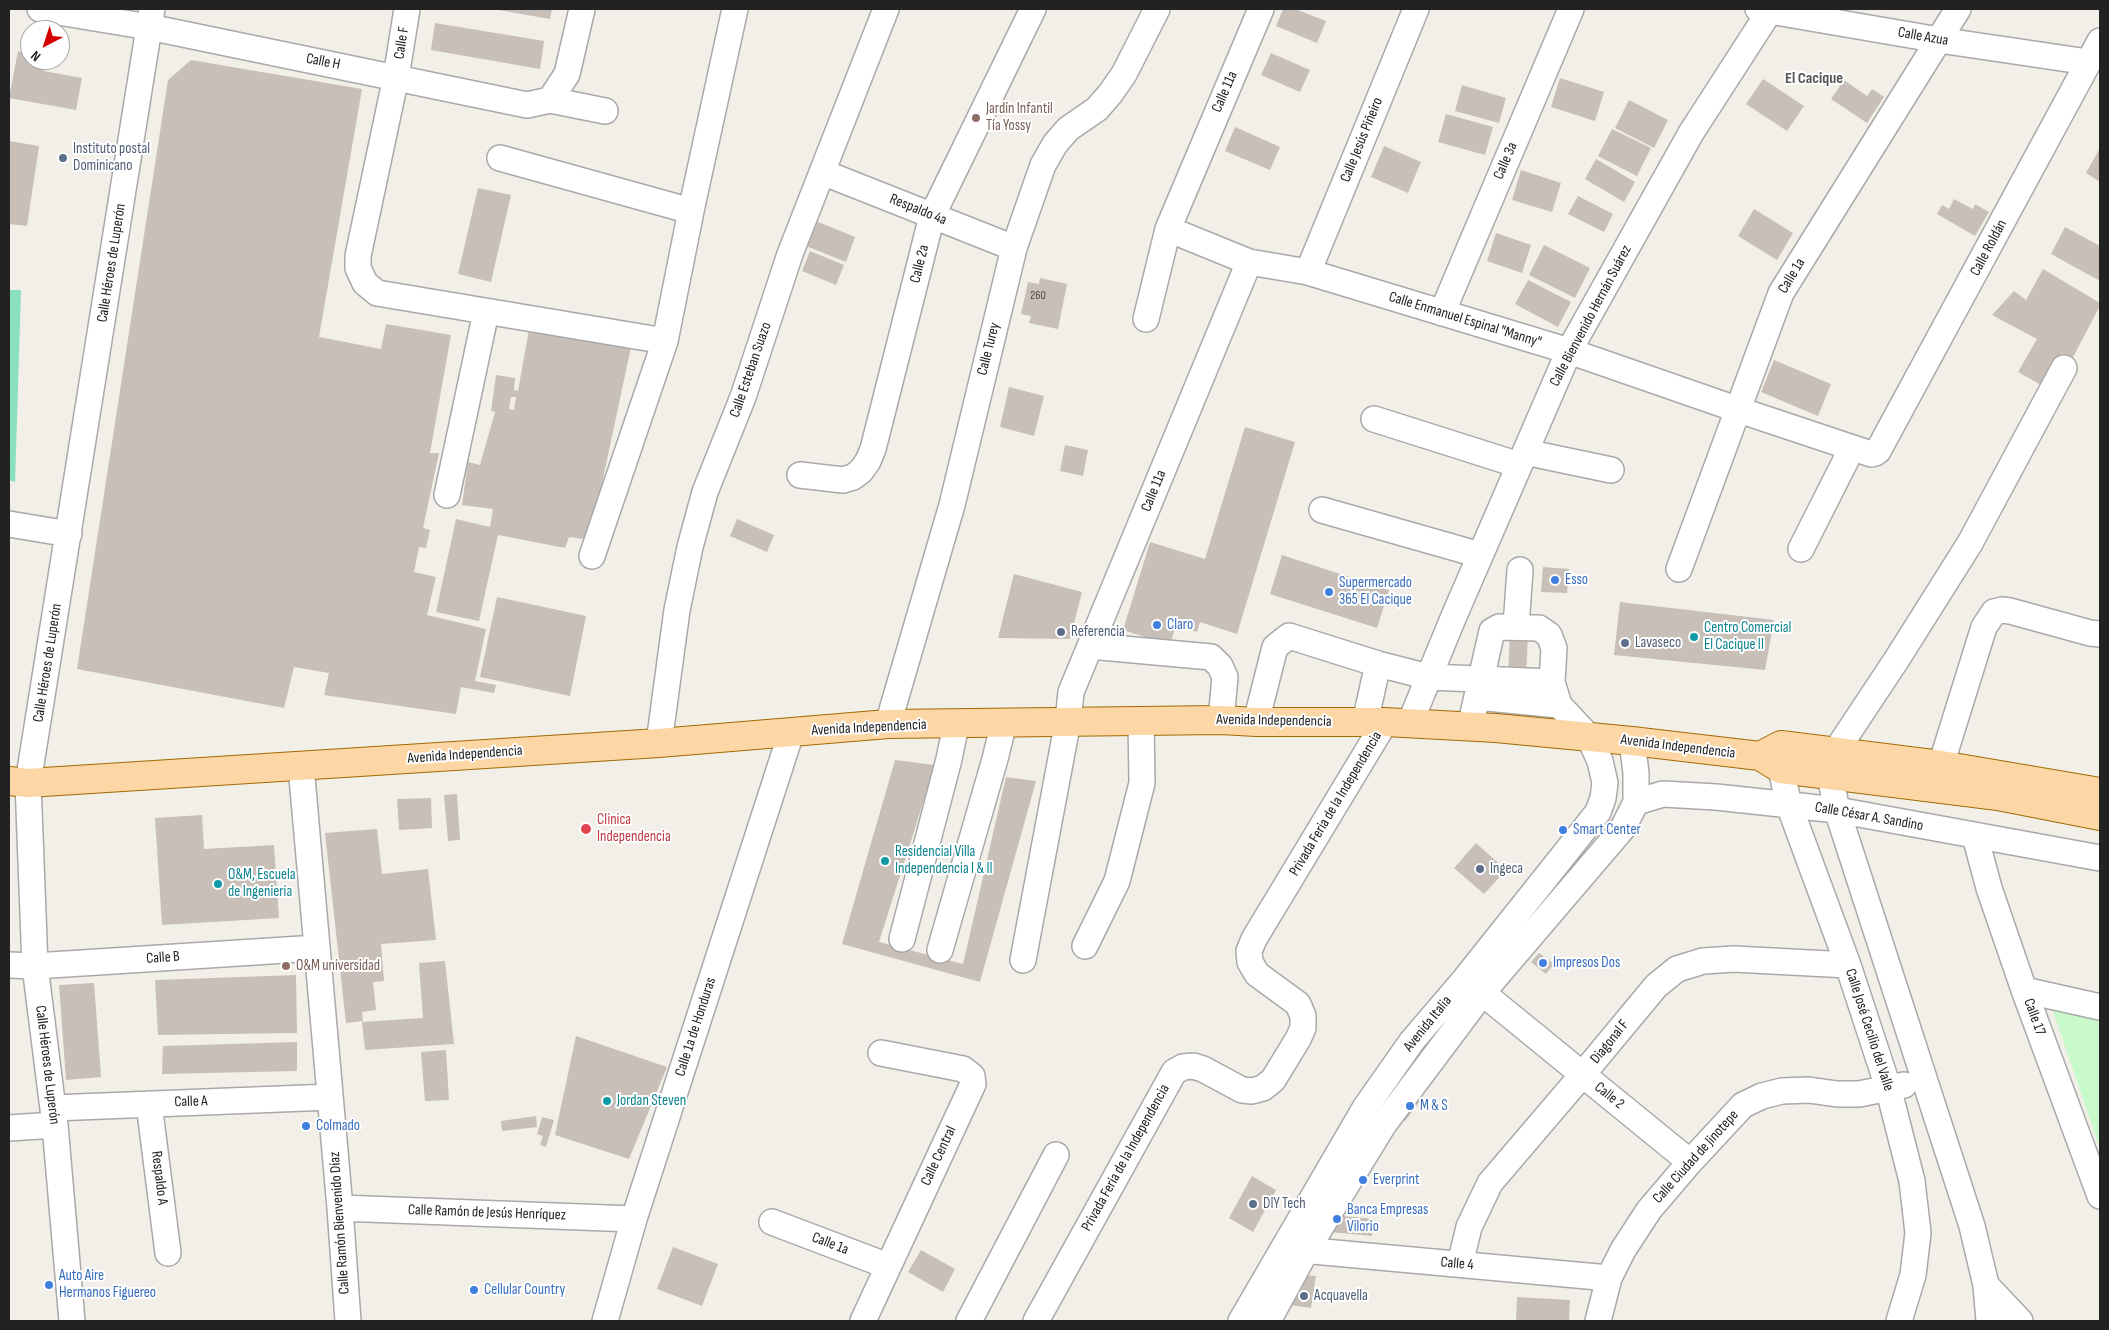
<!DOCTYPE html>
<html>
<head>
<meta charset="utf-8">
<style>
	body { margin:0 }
	#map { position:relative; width:2109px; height:1330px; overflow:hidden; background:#f2efe9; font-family:"Sofia Sans Condensed",sans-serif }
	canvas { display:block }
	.frame { position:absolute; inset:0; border:10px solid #222; pointer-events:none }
	.north { position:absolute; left:20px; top:20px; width:50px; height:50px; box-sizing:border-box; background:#fff; border:1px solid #a7a7a7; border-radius:50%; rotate:220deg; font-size:14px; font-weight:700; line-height:20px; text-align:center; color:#222 }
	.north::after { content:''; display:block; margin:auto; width:18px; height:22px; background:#d40000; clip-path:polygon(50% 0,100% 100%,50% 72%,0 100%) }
</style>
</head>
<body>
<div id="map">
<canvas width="2109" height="1330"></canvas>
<div class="frame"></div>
<div class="north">N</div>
</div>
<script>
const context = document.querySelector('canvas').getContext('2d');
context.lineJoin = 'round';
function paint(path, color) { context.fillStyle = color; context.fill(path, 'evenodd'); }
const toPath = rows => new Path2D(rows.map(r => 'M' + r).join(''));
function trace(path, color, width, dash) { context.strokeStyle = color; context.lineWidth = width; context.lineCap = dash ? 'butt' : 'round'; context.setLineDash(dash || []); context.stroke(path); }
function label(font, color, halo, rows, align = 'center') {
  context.font = font + ' "Sofia Sans Condensed",sans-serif'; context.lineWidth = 4; context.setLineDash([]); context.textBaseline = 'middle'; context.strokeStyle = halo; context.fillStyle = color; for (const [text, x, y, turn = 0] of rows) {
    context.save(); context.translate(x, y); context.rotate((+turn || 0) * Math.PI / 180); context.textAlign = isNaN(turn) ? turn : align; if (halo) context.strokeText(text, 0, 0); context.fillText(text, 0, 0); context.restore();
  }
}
paint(toPath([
	[2052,1008,2100,1019,2100,1149]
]), '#c8facc');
paint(toPath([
	[9,290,21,290,15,482,9,480]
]), '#88e0be');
paint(toPath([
	[493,9,552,9,550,19],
	[1283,9,1295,9,1326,21,1317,43,1276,26],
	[435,23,544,41,540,69,431,50],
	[18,51,30,54,30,60,44,60,44,71,82,78,76,110,9,98],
	[1271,53,1310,70,1300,92,1261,75],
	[191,60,362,89,319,337,381,349,386,324,451,335,430,453,439,453,423,528,430,530,426,548,419,547,414,572,436,577,427,615,486,629,475,681,496,685,494,693,461,687,456,714,324,695,329,673,294,667,284,708,77,669,168,80],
	[1560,78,1604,92,1595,121,1551,107],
	[1763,79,1804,106,1787,131,1746,104],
	[1844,80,1867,96,1872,89,1884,97,1867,123,1831,99],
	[1462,85,1506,98,1499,123,1455,111],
	[1629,100,1668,120,1654,148,1615,128],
	[1446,114,1493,127,1485,155,1438,142],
	[1235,127,1280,147,1270,170,1225,151],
	[1612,129,1651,148,1637,176,1598,156],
	[9,141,39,146,27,226,9,224],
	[1384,146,1421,162,1408,193,1371,177],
	[2100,148,2100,182,2086,173],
	[1596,159,1635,182,1624,202,1585,179],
	[1521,170,1561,183,1552,212,1512,200],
	[478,188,511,195,491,282,458,274],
	[1578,196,1613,214,1604,232,1568,214],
	[1954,199,1973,209,1975,204,1989,212,1975,236,1937,214,1942,205,1949,209],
	[1754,209,1793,233,1777,260,1738,236],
	[816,221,855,237,846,262,806,246],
	[2065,227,2100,246,2100,281,2051,254],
	[1496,233,1531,245,1522,273,1487,261],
	[1544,245,1590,268,1575,298,1529,275],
	[810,251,844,265,836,285,802,271],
	[2043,269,2100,303,2100,306,2072,359,2062,353,2041,385,2018,372,2037,339,1992,315,2014,291,2026,300],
	[1040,278,1067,284,1058,329,1029,323,1031,316,1021,314,1028,282,1039,284],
	[1528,280,1571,302,1558,327,1515,304],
	[530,324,631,347,590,540,569,537,565,548,498,535,479,621,436,612,456,519,490,527,493,509,462,505,468,462,480,465,495,412,491,411,496,375,515,378,514,390,518,391],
	[511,397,516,397,514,410,509,409],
	[1774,360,1831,384,1818,416,1761,392],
	[1009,387,1044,396,1034,436,1000,427],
	[1245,427,1295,442,1237,634,1200,622,1197,632,1176,625,1170,645,1123,630,1150,542,1205,559],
	[1065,445,1088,450,1083,476,1060,471],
	[737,519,774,535,767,552,730,536],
	[1282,555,1389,590,1377,628,1270,594],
	[1543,567,1569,569,1567,593,1541,592],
	[1014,574,1082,592,1070,639,998,638],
	[497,597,586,616,570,696,480,677],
	[1620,602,1774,620,1765,670,1614,655],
	[1510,632,1528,633,1526,678,1508,677],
	[895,760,935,765,879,942,963,964,1006,777,1036,781,980,982,842,944],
	[457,794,460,840,448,841,444,795],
	[431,798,432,828,399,830,397,799],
	[202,815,204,849,274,845,279,918,162,925,155,818],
	[377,829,382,874,428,869,436,940,381,944,384,981,373,982,376,1010,362,1012,363,1021,346,1023,325,833],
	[1476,843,1506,870,1484,894,1454,868],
	[1539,953,1554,964,1546,974,1531,962],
	[445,961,454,1044,365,1050,362,1022,423,1018,419,963],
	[296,975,297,1033,158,1035,155,980],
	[94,983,101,1077,66,1080,59,985],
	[576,1036,667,1067,629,1159,555,1135],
	[297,1042,297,1071,162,1074,163,1046],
	[446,1050,449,1100,425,1101,421,1052],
	[1414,1090,1423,1097,1405,1121,1396,1114],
	[536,1116,537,1127,502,1131,501,1121],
	[542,1117,554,1120,546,1147,540,1145,543,1136,537,1134],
	[1252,1176,1276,1190,1253,1232,1229,1218],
	[1332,1215,1374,1219,1372,1236,1330,1232],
	[673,1247,718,1264,702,1306,657,1289],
	[921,1250,955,1269,943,1292,908,1272],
	[1303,1275,1316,1276,1311,1308,1290,1305,1302,1288],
	[1517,1297,1570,1300,1569,1321,1516,1321]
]), '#c7bfb8');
const minor = toPath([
	[40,9,149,27,527,105,550,100,605,111],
	[407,9,396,77,358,256,358,268,365,283,377,293,665,341],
	[1758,9,1939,40,2088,62],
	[550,100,567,74,582,9],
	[500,158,691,211],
	[822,172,1014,248],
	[1168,229,1249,262,1308,272,1569,351,1739,410,1871,454,1875,453,1878,451,2100,41],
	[1308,272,1416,9],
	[1442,313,1571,9],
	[1146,319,1168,229,1261,9],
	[1374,419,1519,465],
	[1525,452,1611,470],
	[800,475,843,480,853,477,861,471,868,461,873,449,932,216,1033,9],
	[447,495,486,312],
	[1322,510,1480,555],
	[9,524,69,534],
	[1801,549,1852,448],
	[592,556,665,341,691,211,735,9],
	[1679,569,1781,293,1958,9],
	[1516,627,1520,570],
	[1090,646,1211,657,1220,666,1225,677,1221,720],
	[1477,697,1559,705],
	[1256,722,1275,647,1289,636,1378,664,1429,677,1552,682],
	[1365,722,1378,664],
	[1410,723,1454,616,1569,351,1691,133,1771,9],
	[888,724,952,505,1014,248,1043,165,1055,144,1068,129,1097,109,1110,94,1124,74,1157,9],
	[659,743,677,610,690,547,705,492,743,397,790,254,886,9],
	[1781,750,1781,769,1789,805,1848,965,1888,1087,1912,1181,1918,1233,1913,1275,1899,1321],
	[1836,751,1897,659,1970,543,2064,368],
	[1829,755,1830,776,1837,810,1972,1226,1986,1285,1989,1321],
	[301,766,340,1208,348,1321],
	[1938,785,1941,765,1984,627,1994,612,2002,610,2010,611,2090,633,2100,634],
	[1636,802,1663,794,1716,797,1837,810,2100,858],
	[1975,836,1989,888,2024,990,2100,1196],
	[902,939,949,759,956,725],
	[1085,946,1117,881,1142,783,1141,721],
	[940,950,995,759,1004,722],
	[1023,960,1068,721,1071,692,1249,262],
	[9,965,35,966,317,948],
	[1469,982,1690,1162],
	[2024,990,2100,1007],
	[149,1104,168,1253],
	[53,1108,330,1097],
	[9,1128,55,1125],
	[340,1208,634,1219],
	[772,1222,888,1266],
	[1291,1249,1609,1278],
	[1460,1264,1469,1227,1490,1183,1583,1074,1656,986,1677,969,1703,961,1734,959,1848,965],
	[1986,1285,2020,1321],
	[72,1321,55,1125,35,966,28,783,152,9],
	[605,1321,634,1219,791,733],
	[863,1321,973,1084,972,1076,963,1069,881,1053],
	[969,1321,1056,1155],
	[1036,1321,1174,1072,1183,1067,1193,1066,1203,1069,1242,1090,1252,1091,1263,1088,1273,1080,1298,1039,1303,1028,1303,1016,1298,1004,1257,974,1250,962,1249,951,1254,939,1385,722],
	[1241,1321,1365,1108,1412,1041,1465,979,1598,812,1603,798,1605,783,1600,761,1589,737,1559,705,1552,682,1554,648,1549,635,1539,628,1499,627,1492,631,1470,727],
	[1268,1321,1306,1251,1384,1124,1483,992,1623,828,1636,802,1636,773,1632,741],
	[1598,1321,1609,1278,1623,1250,1649,1210,1690,1162,1743,1105,1762,1096,1782,1091,1809,1090,1837,1094,1859,1094,1904,1085]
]);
const major = toPath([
	[1760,756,1781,745,1941,765,2100,792],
	[9,781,28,783,659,743,888,724,1221,720,1256,722,1385,722,1496,728,1632,741,1760,756,1781,769,1998,796,2100,816]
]);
trace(minor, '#a9a9a9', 28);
trace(major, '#a06b00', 30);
trace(minor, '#fff', 25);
trace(major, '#fcd6a4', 28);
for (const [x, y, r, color] of [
	[976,118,5,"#8d6e63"],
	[63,158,5,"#5c6f8a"],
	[1555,580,5,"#3f7fe0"],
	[1329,592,5,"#3f7fe0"],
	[1157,625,5,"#3f7fe0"],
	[1061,632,5,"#5c6f8a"],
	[1694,637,5,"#0f9aa8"],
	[1625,643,5,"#5c6f8a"],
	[586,829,6,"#e0444e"],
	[1563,830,5,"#3f7fe0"],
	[885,861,5,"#0f9aa8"],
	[1480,869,5,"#5c6f8a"],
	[218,884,5,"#0f9aa8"],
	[1543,963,5,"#3f7fe0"],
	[286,966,5,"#8d6e63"],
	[607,1101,5,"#0f9aa8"],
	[1410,1106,5,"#3f7fe0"],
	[306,1126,5,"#3f7fe0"],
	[1363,1180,5,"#3f7fe0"],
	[1253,1204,5,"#5c6f8a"],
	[1337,1219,5,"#3f7fe0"],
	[49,1285,5,"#3f7fe0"],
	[474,1290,5,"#3f7fe0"],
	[1304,1296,5,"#5c6f8a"]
]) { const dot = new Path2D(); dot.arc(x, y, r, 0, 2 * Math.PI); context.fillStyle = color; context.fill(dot); trace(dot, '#fff', 2); }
label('12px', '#4b4948', null, [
	["260",1038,296]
]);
label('15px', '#222', '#fff', [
	["Calle Azua",1923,37,10],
	["Calle F",402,43,-81],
	["Calle H",323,62,11],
	["Calle 11a",1225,92,-67],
	["Calle Jesús Piñeiro",1362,140,-68],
	["Calle 3a",1506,161,-67],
	["Respaldo 4a",918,210,22],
	["Calle Roldán",1989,248,-62],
	["Calle Héroes de Luperón",112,263,-81],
	["Calle 2a",920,264,-76],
	["Calle 1a",1792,276,-59],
	["Calle Bienvenido Hernán Suárez",1591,316,-62],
	["Calle Enmanuel Espinal \"Manny\"",1465,320,17],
	["Calle Turey",989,349,-76],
	["Calle Esteban Suazo",751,370,-71],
	["Calle 11a",1154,491,-68],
	["Calle Héroes de Luperón",48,663,-81],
	["Avenida Independencia",1274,721,1],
	["Avenida Independencia",869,728,-3],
	["Avenida Independencia",1678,747,7],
	["Avenida Independencia",465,755,-4],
	["Privada Feria de la Independencia",1336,804,-59],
	["Calle César A. Sandino",1869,817,10],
	["Calle B",163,958,-4],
	["Calle 17",2034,1017,70],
	["Avenida Italia",1428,1024,-51],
	["Calle 1a de Honduras",696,1027,-72],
	["Calle José Cecilio del Valle",1869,1030,72],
	["Diagonal F",1610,1042,-51],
	["Calle Héroes de Luperón",47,1065,83],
	["Calle 2",1609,1096,39],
	["Calle A",191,1102,-2],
	["Calle Central",939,1156,-65],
	["Calle Ciudad de Jinotepe",1696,1157,-48],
	["Privada Feria de la Independencia",1126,1158,-61],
	["Respaldo A",159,1178,83],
	["Calle Ramón de Jesús Henríquez",487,1213,2],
	["Calle Ramón Bienvenido Díaz",340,1223,-94],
	["Calle 1a",830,1244,21],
	["Calle 4",1457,1264,5]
]);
label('15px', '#785e54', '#fff', [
	["Jardín Infantil",986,109],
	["Tía Yossy",986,126],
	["O&M universidad",296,966]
], 'left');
label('15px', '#4e5e75', '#fff', [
	["Instituto postal",73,149],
	["Dominicano",73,166],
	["Referencia",1071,632],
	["Lavaseco",1635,643],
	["Ingeca",1490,869],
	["DIY Tech",1263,1204],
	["Acquavella",1314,1296]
], 'left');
label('15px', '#366cbe', '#fff', [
	["Esso",1565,580],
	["Supermercado",1339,583],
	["365 El Cacique",1339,600],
	["Claro",1167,625],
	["Smart Center",1573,830],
	["Impresos Dos",1553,963],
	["M & S",1420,1106],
	["Colmado",316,1126],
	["Everprint",1373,1180],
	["Banca Empresas",1347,1210],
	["Vilorio",1347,1227],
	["Auto Aire",59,1276],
	["Hermanos Figuereo",59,1293],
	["Cellular Country",484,1290]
], 'left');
label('15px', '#0d838f', '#fff', [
	["Centro Comercial",1704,628],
	["El Cacique II",1704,645],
	["Residencial Villa",895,852],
	["Independencia I & II",895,869],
	["O&M, Escuela",228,875],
	["de Ingenieria",228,892],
	["Jordan Steven",617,1101]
], 'left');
label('15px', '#be3a42', '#fff', [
	["Clinica",597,820],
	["Independencia",597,837]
], 'left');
label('bold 16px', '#555', '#fff', [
	["El Cacique",1814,79]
]);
</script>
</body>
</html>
